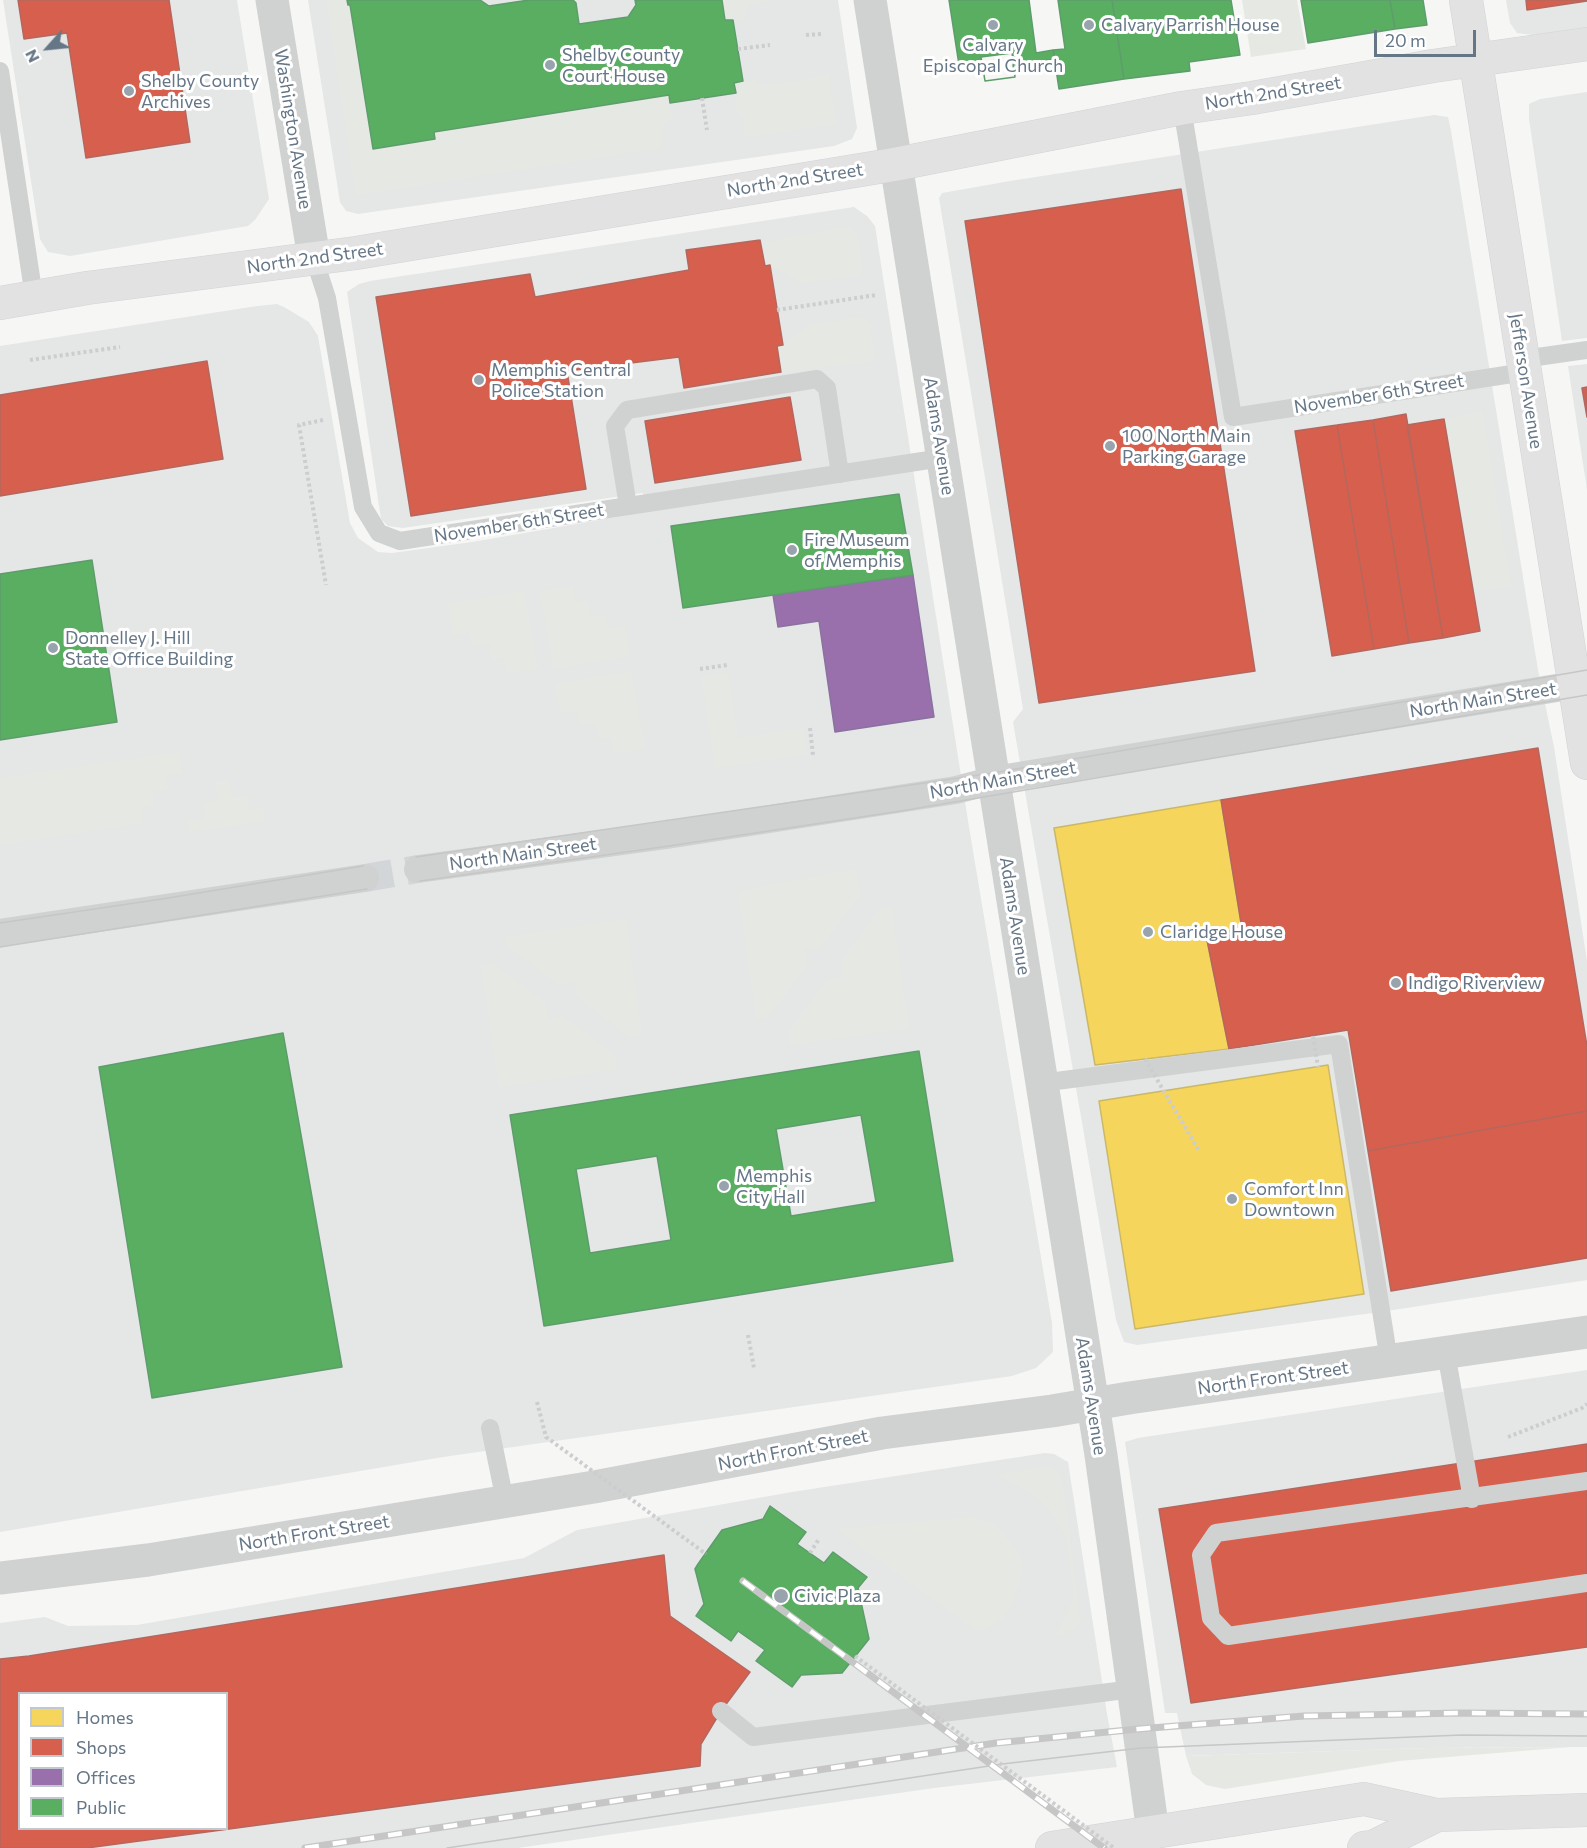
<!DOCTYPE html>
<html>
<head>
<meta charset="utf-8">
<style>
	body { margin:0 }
	#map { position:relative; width:1587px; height:1848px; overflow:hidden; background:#f6f6f5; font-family:Commissioner,sans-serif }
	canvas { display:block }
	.legend { position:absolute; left:18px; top:1692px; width:210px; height:138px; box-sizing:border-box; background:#fff; border:2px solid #c1c8cf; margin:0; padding:8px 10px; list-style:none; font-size:18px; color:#657686 }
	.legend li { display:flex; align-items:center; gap:12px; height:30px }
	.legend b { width:30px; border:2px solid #c1c8cf }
	.north { position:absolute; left:18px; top:18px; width:60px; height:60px; -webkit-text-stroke:4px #fff; paint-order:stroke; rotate:243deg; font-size:16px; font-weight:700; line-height:24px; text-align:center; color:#657686 }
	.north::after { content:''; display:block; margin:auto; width:21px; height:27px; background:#657686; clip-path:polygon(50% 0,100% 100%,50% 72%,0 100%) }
	.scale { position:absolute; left:1374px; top:30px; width:102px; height:27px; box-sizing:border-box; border:3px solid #657686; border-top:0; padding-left:8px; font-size:18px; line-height:21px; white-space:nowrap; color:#657686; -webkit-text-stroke:4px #fff; paint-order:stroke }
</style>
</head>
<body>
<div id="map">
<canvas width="1587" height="1848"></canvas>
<ul class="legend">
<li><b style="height:16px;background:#f6d55c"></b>Homes</li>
<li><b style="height:16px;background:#d6604d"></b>Shops</li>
<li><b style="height:16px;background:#9970ab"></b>Offices</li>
<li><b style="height:16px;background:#5aae61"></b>Public</li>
</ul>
<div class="north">N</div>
<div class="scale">20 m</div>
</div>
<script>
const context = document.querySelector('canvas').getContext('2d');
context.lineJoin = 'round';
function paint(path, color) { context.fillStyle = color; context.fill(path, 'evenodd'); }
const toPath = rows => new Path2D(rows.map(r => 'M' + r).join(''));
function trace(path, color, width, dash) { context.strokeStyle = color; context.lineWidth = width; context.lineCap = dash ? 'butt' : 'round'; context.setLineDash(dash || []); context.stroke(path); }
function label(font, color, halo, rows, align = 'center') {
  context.font = font + ' Commissioner,sans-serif'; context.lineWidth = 6; context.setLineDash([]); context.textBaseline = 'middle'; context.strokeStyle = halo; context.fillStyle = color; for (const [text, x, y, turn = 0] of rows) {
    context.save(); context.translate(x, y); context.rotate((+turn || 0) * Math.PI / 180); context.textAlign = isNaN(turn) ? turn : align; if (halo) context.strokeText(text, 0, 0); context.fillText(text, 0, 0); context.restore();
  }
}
paint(toPath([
	[3,0,237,0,269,199,255,220,248,226,70,256,48,252,40,239],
	[308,0,838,0,857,128,852,139,834,146,358,214,346,211,340,202],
	[1506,0,1587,0,1587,27,1533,35,1517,33,1510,23],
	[1587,92,1587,338,1562,341,1529,119,1529,104,1540,99],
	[1434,115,1448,117,1451,131,1538,670,1554,747,1587,961,1587,1280,1387,1311,1137,1345,1124,1342,1116,1320,1013,722,1023,709,939,198,942,193,1010,181],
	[854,207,867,216,875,226,969,827,1052,1323,1053,1352,1036,1368,1012,1376,443,1457,0,1532,0,346,257,306,277,304,284,307,309,322,318,336,350,523,358,538,378,552,392,553,472,542,646,512,643,493,403,528,388,526,381,519,347,292,359,284,370,281],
	[1587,364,1587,490,1568,366],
	[1587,1370,1587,1747,1425,1748,1186,1756,1177,1713,1165,1713,1125,1442,1138,1438],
	[1045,1453,1054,1454,1068,1462,1107,1714,1117,1767,934,1788,518,1848,0,1848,0,1623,45,1617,68,1626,137,1625,524,1558,577,1530,792,1492],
	[20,1694,226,1694,226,1828,20,1828]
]), '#e5e6e6');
paint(toPath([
	[326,0,347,0,350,5,373,149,435,139,434,132,669,95,673,118,664,123,662,148,356,195],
	[722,0,775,0,753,4,746,8,745,20,725,20],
	[1242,0,1297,0,1306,49,1251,57],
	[829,75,836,124,745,137,743,115,737,112,734,83,755,80,760,85,771,85],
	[845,227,857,232,863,271,858,276,802,283,771,265,765,266,761,243],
	[862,317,870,324,875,356,871,362,781,372,777,346,783,345,808,325],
	[1482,411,1511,586,1475,591,1444,419],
	[573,586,576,602,587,601,590,617,606,614,609,629,625,626,630,656,554,669,540,592],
	[524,591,538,668,506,674,503,658,491,659,489,643,473,646,470,632,453,635,448,604],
	[631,671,645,748,614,754,611,737,599,739,596,723,580,726,577,711,561,714,555,684],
	[728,672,738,738,803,728,807,754,715,768,701,676],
	[179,752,182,773,166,776,167,790,153,791,154,806,141,808,143,823,0,845,0,778],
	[229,780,232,798,247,796,250,810,264,808,266,821,190,832,188,821,206,818,204,803,218,800,215,782],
	[856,869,860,895,821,947,805,950,807,966,768,1018,756,1019,738,891],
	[892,908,909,1028,790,1045,788,1032,827,980,843,977,841,961,880,909],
	[626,919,642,1034,630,1037,577,997,575,982,558,984,506,945,506,937],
	[493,964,546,1003,548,1019,564,1017,616,1056,618,1069,499,1087,481,967],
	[1049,1466,1056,1470,1061,1477,1064,1489,1080,1622,1078,1627,1055,1637,1071,1605,1073,1592,1067,1538,1054,1515,1036,1496,996,1475],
	[973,1517,996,1525,1017,1550,1023,1565,1019,1584,1011,1604,1002,1620,986,1629,977,1631,836,1529],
	[1571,1747,1399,1761,1225,1789,1206,1785,1192,1774,1186,1756,1425,1748]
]), '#e6e9e3');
const homes = toPath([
	[1221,800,1242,929,1206,935,1229,1049,1095,1065,1054,828,1221,800],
	[1328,1065,1364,1294,1135,1329,1099,1101,1328,1065]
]);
paint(homes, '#f6d55c');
trace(homes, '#cab869', 1.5);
const shops = toPath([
	[18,0,169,0,190,142,86,158,67,33,24,39,18,0],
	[1526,0,1587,0,1587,1,1527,10,1526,0],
	[1181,189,1255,671,1039,703,965,221,1181,189],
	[760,240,765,266,770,265,783,345,777,346,781,372,684,388,679,357,567,371,586,489,411,516,376,297,530,274,535,297,689,270,686,250,760,240],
	[207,361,223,459,0,496,0,395,207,361],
	[1587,387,1587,417,1582,388,1587,387],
	[790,397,801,460,655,483,645,421,790,397],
	[1406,414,1443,638,1409,643,1373,420,1406,414],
	[1444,419,1480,631,1443,638,1407,425,1444,419],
	[1373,420,1409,643,1374,649,1337,425,1373,420],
	[1337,425,1374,649,1332,656,1295,431,1337,425],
	[1538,748,1587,1046,1587,1111,1368,1151,1348,1030,1229,1049,1206,935,1242,929,1221,800,1538,748],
	[1587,1111,1587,1258,1391,1291,1368,1151,1587,1111],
	[1587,1444,1587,1647,1191,1703,1159,1509,1587,1444],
	[664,1555,670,1616,750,1672,721,1711,701,1744,700,1766,87,1848,0,1848,0,1659,29,1656,664,1555],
	[20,1694,226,1694,226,1828,20,1828,20,1694]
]);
paint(shops, '#d6604d');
trace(shops, '#b4675e', 1.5);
const offices = toPath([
	[913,575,934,717,835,732,819,621,778,627,773,595,913,575]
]);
paint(offices, '#9970ab');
trace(offices, '#8972a0', 1.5);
const public = toPath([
	[347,0,480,0,489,6,529,0,573,0,576,3,579,24,628,17,636,5,635,0,722,0,725,20,733,20,743,81,734,83,736,93,670,103,669,95,434,132,435,139,373,149,350,5,348,5,347,0],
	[949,0,1029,0,1036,53,1053,50,1055,59,1013,65,1015,77,985,81,982,61,959,65,949,0],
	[1058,0,1112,0,1124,79,1059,89,1053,50,1065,49,1058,0],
	[1112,0,1231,0,1240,55,1189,62,1190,71,1124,79,1112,0],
	[1301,0,1390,0,1395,29,1308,43,1301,0],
	[1390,0,1423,0,1427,25,1395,29,1390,0],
	[1012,53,1015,77,985,81,981,57,1012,53],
	[899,494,913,575,683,608,671,526,899,494],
	[92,560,117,722,0,740,0,574,92,560],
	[283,1033,342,1367,152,1398,99,1067,283,1033],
	[919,1051,953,1261,544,1326,510,1115,919,1051],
	[861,1115,876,1202,791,1216,776,1129,861,1115],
	[657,1156,671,1240,590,1253,576,1169,657,1156],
	[770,1506,806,1532,797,1544,824,1563,833,1552,867,1577,858,1588,869,1639,842,1673,801,1675,792,1687,756,1661,765,1650,738,1631,731,1641,696,1616,704,1604,695,1569,698,1564,722,1530,763,1519,770,1506]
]);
paint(public, '#5aae61');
trace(public, '#5d9d6c', 1.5);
trace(toPath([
	[365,878,418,869]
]), '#d2d6d9', 28, [28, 14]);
const secondary = toPath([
	[1466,0,1587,763],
	[0,303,87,288,356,253,897,164,1182,108,1252,98,1433,66,1587,44]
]);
const primary = toPath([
	[1437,1815,1587,1810]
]);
const motorway = toPath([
	[1052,1848,1364,1799,1437,1815],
	[1364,1848,1373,1847,1437,1815]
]);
trace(secondary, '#d1d3d4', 34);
trace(primary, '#d3d4d4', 34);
trace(motorway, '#d1d2d3', 34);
trace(toPath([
	[806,35,821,34],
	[738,49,770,45],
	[702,98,707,130],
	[777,310,876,295],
	[30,360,120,347],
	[323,420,299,425,326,585],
	[700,669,727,665],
	[810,728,813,755],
	[748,1335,754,1368],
	[1508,1437,1582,1408,1587,1404],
	[810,1553,819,1539]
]), '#cccdce', 4, [3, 3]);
trace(toPath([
	[0,71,34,297],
	[1182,108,1233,417,1525,372],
	[314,258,327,298,363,507,379,533,400,541,942,458],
	[1523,359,1587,350],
	[628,506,615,426,627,410,817,379,827,388,840,474],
	[1041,1083,1339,1044,1389,1361],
	[1446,1353,1472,1499],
	[490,1428,505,1501],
	[1587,1481,1216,1533,1201,1555,1211,1618,1228,1636,1587,1583],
	[721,1711,753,1737,1133,1689]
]), '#d0d1d1', 18);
trace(toPath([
	[418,869,667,835,956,790,994,780,1587,683],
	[0,933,365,878]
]), '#d0d1d1', 28);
trace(toPath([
	[272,0,314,258]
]), '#d0d1d1', 33);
trace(toPath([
	[870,0,1101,1455,1153,1832],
	[0,1578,148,1560,594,1487,882,1433,1052,1411,1129,1398,1587,1332]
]), '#d0d1d1', 33);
trace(secondary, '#e2e2e3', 33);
trace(primary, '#e2e2e3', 33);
trace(motorway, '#e2e2e3', 33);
trace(toPath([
	[416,857,993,773,1587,670],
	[420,881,669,846,901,811,1587,695],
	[0,923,162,899,363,866],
	[0,947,367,889],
	[447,1848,1002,1764,1141,1748,1462,1735,1587,1736]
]), '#c6c6c7', 1.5);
const rail = toPath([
	[743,1581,1104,1848],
	[305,1848,996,1743,1138,1729,1304,1716,1462,1713,1587,1714]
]);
trace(rail, '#c6c6c7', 7);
trace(rail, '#fff', 4.5, [14]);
trace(toPath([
	[1313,1036,1318,1067],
	[1145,1059,1199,1151],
	[537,1402,546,1437,706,1554],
	[855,1656,1114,1848]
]), '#cccdce', 4, [3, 3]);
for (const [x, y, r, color] of [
	[993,25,6,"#98a3ad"],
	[1089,25,6,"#98a3ad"],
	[550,65,6,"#98a3ad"],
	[129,91,6,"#98a3ad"],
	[479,380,6,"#98a3ad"],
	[1110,446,6,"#98a3ad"],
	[792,550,6,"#98a3ad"],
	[53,648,6,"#98a3ad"],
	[1148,932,6,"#98a3ad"],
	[1396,983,6,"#98a3ad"],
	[724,1186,6,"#98a3ad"],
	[1232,1199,6,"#98a3ad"],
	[781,1596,8,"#98a3ad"]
]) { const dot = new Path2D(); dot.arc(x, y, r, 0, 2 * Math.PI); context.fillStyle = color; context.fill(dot); trace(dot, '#fff', 2); }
label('18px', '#657686', '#fff', [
	["Calvary Parrish House",1101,25],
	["Calvary",993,45,"center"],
	["Episcopal Church",993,66,"center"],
	["Shelby County",562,55],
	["Court House",562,76],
	["Shelby County",141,81],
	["Archives",141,102],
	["Memphis Central",491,370],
	["Police Station",491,391],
	["100 North Main",1122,436],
	["Parking Garage",1122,457],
	["Fire Museum",804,540],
	["of Memphis",804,561],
	["Donnelley J. Hill",65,638],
	["State Office Building",65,659],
	["Claridge House",1160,932],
	["Indigo Riverview",1408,983],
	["Memphis",736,1176],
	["City Hall",736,1197],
	["Comfort Inn",1244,1189],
	["Downtown",1244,1210],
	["Civic Plaza",794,1596]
], 'left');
label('18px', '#657686', '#fff', [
	["North 2nd Street",1273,93,-9],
	["Washington Avenue",293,129,81],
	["North 2nd Street",795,180,-9],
	["North 2nd Street",315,258,-8],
	["Jefferson Avenue",1526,381,81],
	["November 6th Street",1379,394,-9],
	["Adams Avenue",939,436,81],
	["November 6th Street",519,523,-9],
	["North Main Street",1483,700,-9],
	["North Main Street",1003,780,-10],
	["North Main Street",523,854,-8],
	["Adams Avenue",1015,916,81],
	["North Front Street",1273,1378,-8],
	["Adams Avenue",1091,1396,81],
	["North Front Street",793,1450,-11],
	["North Front Street",314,1533,-9]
]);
</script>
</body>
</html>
